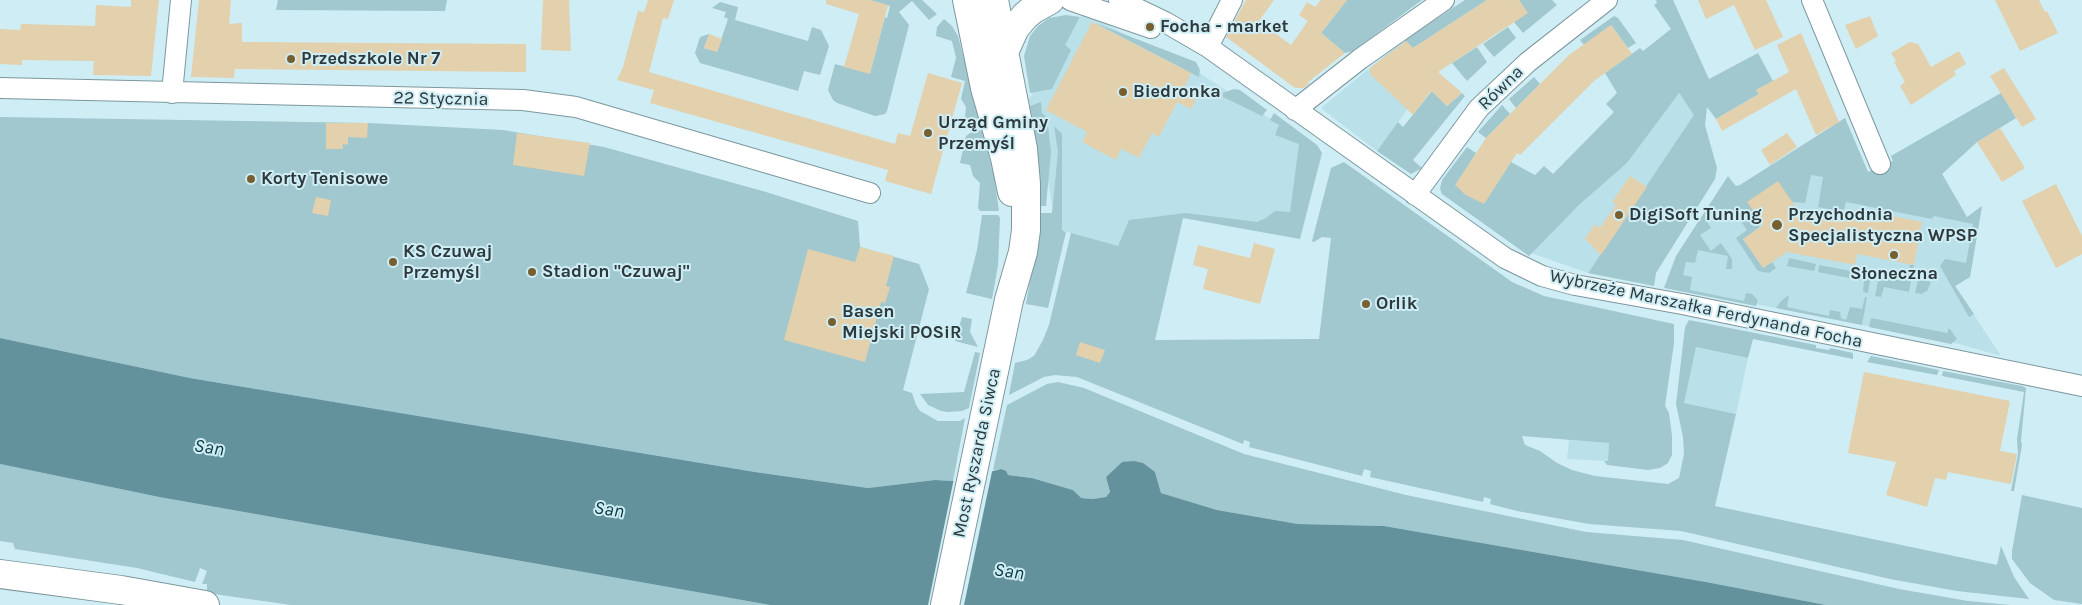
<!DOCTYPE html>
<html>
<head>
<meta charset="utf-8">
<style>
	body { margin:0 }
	canvas { display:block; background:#cfedf4 }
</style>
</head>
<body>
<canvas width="2082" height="605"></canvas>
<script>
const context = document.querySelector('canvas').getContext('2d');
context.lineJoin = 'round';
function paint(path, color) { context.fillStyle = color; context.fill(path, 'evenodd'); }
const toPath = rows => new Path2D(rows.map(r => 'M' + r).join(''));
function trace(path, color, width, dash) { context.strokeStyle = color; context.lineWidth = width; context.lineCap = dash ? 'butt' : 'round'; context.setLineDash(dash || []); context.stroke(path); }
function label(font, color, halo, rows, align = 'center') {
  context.font = font + ' Karla,sans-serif'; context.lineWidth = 4; context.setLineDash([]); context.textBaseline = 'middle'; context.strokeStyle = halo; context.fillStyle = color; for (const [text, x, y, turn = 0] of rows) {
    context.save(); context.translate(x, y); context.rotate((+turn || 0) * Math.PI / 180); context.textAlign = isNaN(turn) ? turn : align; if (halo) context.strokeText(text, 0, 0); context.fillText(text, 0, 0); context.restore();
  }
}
paint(toPath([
	[1085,10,1155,54,1190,67,1300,138,1288,231,1180,215,1120,250,1056,228,1043,152,1027,102],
	[1404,40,1439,73,1407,110,1377,151,1323,110,1322,107],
	[1678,93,1695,115,1588,273,1531,253,1579,205,1627,163],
	[2001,93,2016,118,1977,142,1942,174,1967,217,1982,206,1970,277,1955,286,2001,356,1955,343,1673,288,1680,255,1723,190,1740,185,1845,118,1868,172,1893,161,1891,156],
	[1696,347,1748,358,1736,414,1683,403],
	[1569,440,1609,443,1608,461,1567,459]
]), '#bae1e9');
paint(toPath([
	[278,0,447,0,445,11,276,10],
	[870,0,922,0,937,14,929,20,912,1,899,12,909,25,887,111,885,114,875,116,837,103,833,100,828,90,835,64,870,73,885,17,887,18,890,6],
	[1347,0,1422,0,1353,51,1345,53,1321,33],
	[1465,0,1487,0,1413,48,1404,40],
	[1519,0,1552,0,1557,5,1523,33,1514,22,1527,13],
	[1656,0,1673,0,1709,79,1758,53,1773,81,1756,90,1759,94,1716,119,1707,107,1705,125,1717,168,1715,179,1656,273,1654,286,1588,273,1694,115,1679,93,1627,163,1579,205,1529,256,1442,194,1440,189,1442,180,1467,147,1476,153,1456,185,1466,195,1484,203,1511,162,1535,175,1544,166,1553,174,1614,112,1606,104,1617,93,1605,73,1640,48,1643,51,1671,29,1654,5,1657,3],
	[720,2,738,7,735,20,808,41,812,27,821,30,829,46,820,75,804,71,798,91,700,63,695,53,700,37,709,34,704,48,717,52,728,19,724,17,726,12,712,8],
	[1066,15,1080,17,1065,45,1071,50,1052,89,1030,93,1024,56,1030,36,1038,26,1049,18],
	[1614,16,1618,18,1636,43,1628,48,1611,25,1584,45,1580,40],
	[944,19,952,26,958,36,979,118,968,121,965,117,966,107,961,99,965,81,951,77,956,58,952,41,936,36,937,27],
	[1095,23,1196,62,1200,70,1199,77],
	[1508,27,1516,38,1494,57,1483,44],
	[1477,47,1487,62,1467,81,1452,63],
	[1534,77,1540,84,1516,108,1509,99],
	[1436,86,1443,102,1447,106,1462,93,1465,96,1413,160,1422,168,1411,174,1377,151,1398,122,1403,127],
	[1234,89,1240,90,1267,110,1262,116,1223,97,1223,93],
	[2001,93,2016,118,1977,142,1942,174,1967,217,1982,206,1970,277,1955,286,1974,314,1969,317,1940,266,1945,259,1966,263,1973,224,1934,216,1932,219,1846,202,1843,212,1818,207,1823,177,1811,175,1805,203,1792,202,1761,222,1759,228,1743,239,1763,268,1772,262,1776,268,1769,273,1758,271,1736,238,1747,230,1733,210,1722,217,1717,210,1705,219,1711,228,1700,235,1711,251,1721,243,1732,259,1732,269,1726,269,1728,256,1698,250,1695,263,1686,262,1683,275,1692,277,1690,290,1744,301,1746,293,1752,294,1758,300,1756,306,1664,288,1676,256,1728,176,1736,186,1740,185,1845,118,1868,172,1893,161,1891,156],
	[1041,102,1042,113,1047,118,1051,152,1046,206,1039,206,1037,147,1030,106],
	[1502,105,1510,114,1486,138,1478,132],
	[1274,113,1317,145,1322,153,1300,239,1183,218,1155,340,1319,339,1331,238,1322,237,1314,242,1312,241,1331,168,1344,162,1512,282,1544,296,1674,324,1674,343,1665,406,1669,413,1672,436,1672,455,1668,463,1660,468,1648,470,1607,465,1604,461,1608,461,1609,443,1522,436,1525,445,1540,451,1557,463,1572,470,1595,476,1668,484,1679,478,1684,454,1683,437,1676,404,1685,327,1689,320,1816,345,1816,348,1829,350,1830,348,1853,353,1853,359,1753,339,1748,358,1696,347,1684,403,1736,414,1715,506,1997,565,2001,546,2014,577,2029,599,1957,591,1890,579,1681,531,1589,524,1517,511,1490,504,1491,499,1484,497,1483,502,1370,477,1371,471,1364,469,1362,476,1249,447,1250,442,1244,440,1243,444,1077,377,1055,375,1044,377,1009,395,1015,363,1027,360,1034,356,1043,340,1049,325,1071,233,1118,246,1129,220,1186,213,1257,222,1266,218,1275,211,1290,212,1299,144,1275,135,1279,125,1270,120],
	[0,117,368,123,503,130,604,147,766,192,858,221,860,247,919,264,929,289,903,390,912,393,916,405,920,411,938,421,960,421,965,418,953,481,935,480,868,488,755,472,190,378,0,338],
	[1054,126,1062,134,1062,230,1066,232,1048,308,1026,304,1036,246,1039,213,1052,213,1058,152],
	[982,130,994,176,999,211,980,211,978,208,980,183,973,176,970,165,960,163,966,136,970,133],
	[982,215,998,215,1000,218,998,265,992,299,966,293,977,250],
	[1789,258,1816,264,1814,271,1787,266],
	[1819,265,1851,271,1849,278,1818,272],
	[1910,265,1914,265,1909,292,1884,287,1881,297,1875,296,1879,276,1906,281],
	[1920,270,1923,270,1921,280,1931,282,1927,291,1921,294,1915,293],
	[1854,271,1871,275,1868,293,1863,292,1864,281,1853,279],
	[1789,295,1787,307,1829,316,1830,310,1840,312,1841,318,1846,320,1850,307,1862,309,1865,297,1867,297,1862,325,1776,308,1781,301],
	[962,317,972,319,970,332,978,347,955,341],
	[1871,318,1947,333,1949,328,1957,339,1951,344,1869,327],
	[975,352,980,353,969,408,962,411,948,412,941,411,928,405,920,394,964,392],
	[1871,356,1939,370,1937,375,1867,362],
	[1943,371,2022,386,2026,388,2021,441,2022,445,2014,491,2011,491,2018,454,2017,439,2024,392,1942,376],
	[1058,382,1084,388,1244,454,1406,495,1586,532,1683,540,1899,589,1968,601,2011,605,1826,605,1706,582,1384,526,1298,524,1217,510,1161,493,1155,472,1122,462,1106,477,1110,492,1106,497,1093,499,1080,498,1073,490,1032,478,1008,475,1001,469,993,470,1007,405,1047,384],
	[0,464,159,497,770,605,291,605,207,593,207,584,202,584,207,571,200,568,195,582,137,568,15,549,13,543,0,541],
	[2022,495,2082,508,2082,604,2054,600,2030,583,2012,559,2012,551]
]), '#a1c7cf');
paint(toPath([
	[0,338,190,378,755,472,868,488,935,480,953,481,1001,469,1006,471,1008,475,1032,478,1073,490,1081,498,1093,499,1106,497,1110,492,1106,477,1122,462,1134,461,1143,463,1155,472,1161,493,1217,510,1298,524,1384,526,1706,582,1826,605,770,605,159,497,0,464]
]), '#64929c');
paint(toPath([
	[993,467,964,605,928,605,954,478]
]), '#cfedf4');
paint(toPath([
	[131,0,159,0,151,76,93,75,94,61,22,60,22,65,0,64,0,29,20,30,21,24,95,26,96,5,131,7],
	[199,0,231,0,229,24,242,23,242,42,526,44,526,72,235,69,234,78,191,77],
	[543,0,569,0,571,51,541,50],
	[648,0,674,0,668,19,663,18,649,72,895,144,898,133,910,136,928,73,962,83,931,194,885,181,888,170,650,103,654,90,617,80,623,67,638,11,644,12],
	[826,0,870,0,888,5,870,74,844,67,859,14,826,4],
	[1246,0,1274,0,1259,21,1291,45,1308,21,1299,15,1307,2,1315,7,1321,0,1347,0,1321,33,1345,53,1308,82,1309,84,1304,88,1295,88,1226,37],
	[1487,0,1519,0,1528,13,1438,72,1462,93,1447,106,1431,91,1413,115,1370,74,1370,68,1406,41,1413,48],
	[1698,0,1766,0,1783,37,1755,50,1734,5,1706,19],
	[1995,0,2039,0,2045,12,2047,11,2058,33,2020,51],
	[1870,16,1878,36,1856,49,1845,25],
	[1092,22,1191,73,1184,88,1198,96,1191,109,1177,102,1159,137,1152,133,1139,158,1121,149,1116,160,1082,142,1087,132,1046,110],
	[1611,25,1632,54,1595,80,1520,155,1517,153,1484,204,1466,195,1455,185,1486,138,1569,55],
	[1801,33,1839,122,1816,135,1796,89,1722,131,1716,119,1759,94,1756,90,1789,72,1777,45],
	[709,34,722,39,717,52,704,48],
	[1910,42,1918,44,1931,67,1959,51,1966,64,1954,71,1956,75,1911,105,1900,86,1905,82,1894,62,1896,61,1891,53],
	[2004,68,2036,119,2022,127,1990,76],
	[326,123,368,123,367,138,348,137,348,145,343,144,343,149,326,149],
	[2000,128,2025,168,2002,182,1977,142],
	[517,133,590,143,584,176,513,165],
	[1787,133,1797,147,1770,165,1761,150],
	[1630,176,1647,187,1601,255,1585,239,1595,224,1600,228,1616,205,1612,202],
	[1778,181,1797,209,1853,220,1856,209,1922,222,1914,265,1857,254,1855,265,1787,252,1763,268,1743,239,1763,225,1747,202],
	[2056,184,2082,236,2082,254,2056,268,2022,201],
	[316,197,331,200,328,216,312,213],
	[1254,243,1275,249,1260,304,1203,289,1208,269,1193,265,1198,245,1250,258],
	[860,247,894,256,886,286,890,287,885,303,881,302,865,362,784,340,808,249,855,262],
	[1080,342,1105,350,1100,363,1076,355],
	[1864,372,2010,401,2000,451,2017,454,2011,484,1948,472,1946,480,1935,478,1927,507,1886,495,1896,462,1848,453]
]), '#e3d0ac');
const street = toPath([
	[1070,0,1151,28],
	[1119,0,1165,22,1208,47,1505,258,1542,276,1575,285,1682,304,2082,386],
	[1812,0,1880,164],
	[1208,47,1232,0],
	[0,88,523,100,576,107,870,193],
	[172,93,181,0],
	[1295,110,1360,59,1444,0],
	[1415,195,1479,108,1528,62,1607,0]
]);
const secondary = toPath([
	[967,0,985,88,1005,158,1012,192],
	[1005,50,1015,28,1025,16,1032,10,1050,0],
	[0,574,121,590,205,605],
	[945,605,1009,300,1023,252,1026,230,1026,184,1023,149,994,0]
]);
trace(street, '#7c989e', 22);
trace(secondary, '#7c989e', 30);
trace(street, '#fff', 20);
trace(secondary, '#fff', 28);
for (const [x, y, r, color] of [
	[1150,27,5,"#775f30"],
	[291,59,5,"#775f30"],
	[1123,92,5,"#775f30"],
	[928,133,5,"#775f30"],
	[251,179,5,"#775f30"],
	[1619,215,5,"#775f30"],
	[1777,225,6,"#775f30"],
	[1894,255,5,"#775f30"],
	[393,262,5,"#775f30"],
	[532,272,5,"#775f30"],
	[1366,304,5,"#775f30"],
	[832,322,5,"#775f30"]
]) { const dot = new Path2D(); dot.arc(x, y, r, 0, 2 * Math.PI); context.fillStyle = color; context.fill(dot); trace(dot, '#cfedf4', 2); }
label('bold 18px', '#2d393c', '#cfedf4', [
	["Focha - market",1160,27],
	["Przedszkole Nr 7",301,59],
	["Biedronka",1133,92],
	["Urząd Gminy",938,123],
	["Przemyśl",938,144],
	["Korty Tenisowe",261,179],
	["DigiSoft Tuning",1629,215],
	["Przychodnia",1788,215],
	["Specjalistyczna WPSP",1788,236],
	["KS Czuwaj",403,252],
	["Przemyśl",403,273],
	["Stadion \"Czuwaj\"",542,272],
	["Słoneczna",1894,274,"center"],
	["Orlik",1376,304],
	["Basen",842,312],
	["Miejski POSiR",842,333]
], 'left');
label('18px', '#2d393c', '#cfedf4', [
	["Równa",1501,88,-44],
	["22 Stycznia",441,99,1],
	["Wybrzeże Marszałka Ferdynanda Focha",1706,309,12],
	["Most Ryszarda Siwca",977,453,-78]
]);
label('italic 19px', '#08373f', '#cfedf4', [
	["San",209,448,9],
	["San",609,510,9],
	["San",1009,572,9]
]);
</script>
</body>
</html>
